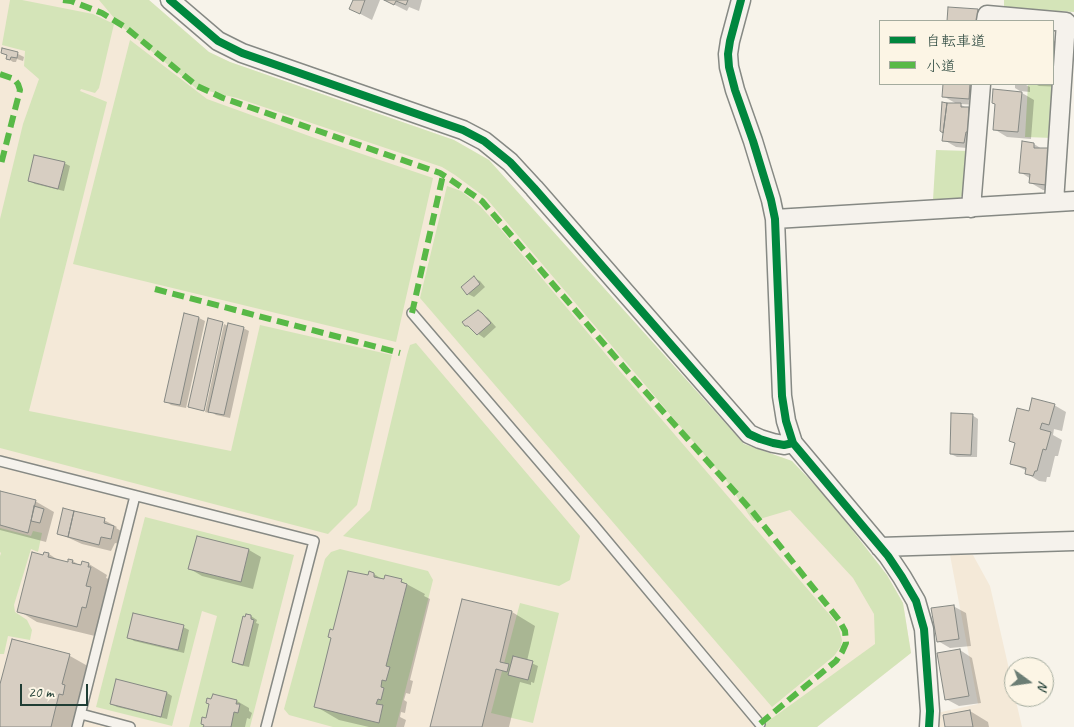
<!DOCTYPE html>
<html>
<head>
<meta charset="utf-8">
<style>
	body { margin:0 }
	#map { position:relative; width:1074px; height:727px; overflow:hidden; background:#f7f3ea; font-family:Caveat,"Klee One",sans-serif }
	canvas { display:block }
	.legend { position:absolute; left:879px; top:20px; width:175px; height:65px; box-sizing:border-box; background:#fcf5e5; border:1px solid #a4ab9e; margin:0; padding:6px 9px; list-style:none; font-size:15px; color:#1f3d34 }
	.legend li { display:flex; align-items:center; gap:10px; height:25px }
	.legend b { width:25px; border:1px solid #a4ab9e }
	.north { position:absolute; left:1004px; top:657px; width:50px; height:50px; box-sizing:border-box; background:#fcf5e5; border:1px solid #a4ab9e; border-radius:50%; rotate:104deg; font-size:14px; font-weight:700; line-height:20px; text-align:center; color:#1f3d34 }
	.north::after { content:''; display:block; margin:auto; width:18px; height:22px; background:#6b7d74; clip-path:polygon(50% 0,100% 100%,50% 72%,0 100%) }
	.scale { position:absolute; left:20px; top:684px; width:68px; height:22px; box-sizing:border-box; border:2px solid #1f3d34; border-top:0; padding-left:6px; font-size:15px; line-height:18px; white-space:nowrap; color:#1f3d34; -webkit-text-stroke:4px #fcf5e5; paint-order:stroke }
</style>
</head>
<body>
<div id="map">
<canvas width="1074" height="727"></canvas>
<ul class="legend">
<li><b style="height:6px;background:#00873e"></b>自転車道</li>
<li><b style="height:6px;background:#58b947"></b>小道</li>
</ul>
<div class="north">N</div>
<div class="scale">20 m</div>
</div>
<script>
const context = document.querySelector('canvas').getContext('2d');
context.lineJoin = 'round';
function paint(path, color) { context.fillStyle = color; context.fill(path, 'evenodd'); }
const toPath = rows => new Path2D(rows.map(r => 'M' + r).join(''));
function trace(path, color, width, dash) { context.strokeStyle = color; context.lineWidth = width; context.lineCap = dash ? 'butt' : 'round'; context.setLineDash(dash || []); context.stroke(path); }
paint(toPath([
	[0,0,149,0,209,52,230,62,454,140,489,160,744,444,792,461,828,499,887,575,903,603,911,653,817,727,0,727],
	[950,555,973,555,990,586,1014,691,1014,697,1015,697,1022,727,937,727,937,713,978,704]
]), '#f4e9d8');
paint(toPath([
	[10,0,22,0,93,14,114,24,99,88,95,93,81,89,80,91,107,102,29,411,231,451,260,325,392,355,357,505,328,534,0,448,0,219,23,124,39,79,24,66,25,51,2,45],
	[99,0,149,0,209,52,230,62,454,140,489,160,744,444,792,461,828,499,887,575,903,603,911,653,817,727,760,727,875,644,874,614,853,578,790,510,753,521,726,480,486,198,455,175,442,167,237,98,196,88,120,25],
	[1004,0,1074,0,1074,12,1004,8],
	[130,40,207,99,312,137,433,178,396,342,73,264],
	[1053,83,1056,83,1053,138,1025,137,1028,84,1053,84],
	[936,150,969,151,965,192,959,199,933,200],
	[447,186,461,191,481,207,498,226,614,364,835,621,839,629,842,640,841,646,834,656,772,707,420,298],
	[416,343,580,536,570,580,559,586,343,536,370,510,407,355,410,345],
	[145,517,294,555,250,727,189,727,217,616,202,611,172,726,96,707],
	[0,528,31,536,33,531,42,533,38,552,31,549,14,605,15,612,27,620,32,630,30,640,8,636,4,654,0,654,0,556,1,553,0,552],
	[340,549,428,571,433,580,396,727,333,727,289,715,284,709,325,559,331,552],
	[520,603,559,613,533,723,491,713]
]), '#d4e4b8');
paint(toPath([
	[354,0,380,0,372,20,351,9],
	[385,0,422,0,419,11,409,7,407,11],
	[1053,43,1056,43,1066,87,1039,86,1035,84,1053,84],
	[3,50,18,54,24,57,23,61,17,59,16,62,13,62,7,58,8,56,2,53],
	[944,84,982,84,981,105,959,104,981,115,977,149,956,147,944,140,945,133,941,131,947,104,957,104,943,96],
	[1015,84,1024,84,1030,87,1030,92,1020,91,1015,88],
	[1022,93,1034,100,1031,139,1007,137,994,129],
	[1034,144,1042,149,1058,191,1043,190,1031,183,1031,179,1020,172],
	[64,163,70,166,64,191,35,184,29,181],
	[474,278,480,281,485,287,474,297,468,294],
	[478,311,488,318,496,327,484,338,466,325],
	[185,315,199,318,205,321,186,408,171,405,166,401],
	[224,324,228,326,243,328,249,331,230,418,216,415,210,411,209,413,205,412],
	[1054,405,1066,412,1062,431,1054,429,1053,435,1062,440,1058,456,1055,456,1050,477,1047,477,1046,482,1039,481,1026,473,1027,471,1011,463,1016,444,1010,440,1030,412],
	[972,415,978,419,977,457,957,457,951,454],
	[0,492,35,501,54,512,46,542,0,530],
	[104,520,117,527,116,528,126,534,123,545,115,543,111,551,82,544,58,533],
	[197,537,249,550,261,557,253,589,202,576,190,569],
	[49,554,61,562,68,563,73,561,82,567,89,564,107,575,106,578,109,579,104,597,109,599,95,636,37,622,19,611,44,557],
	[374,574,385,581,401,581,425,594,424,596,430,599,410,680,413,681,410,694,406,693,404,700,407,702,405,713,401,712,400,717,406,720,404,727,369,727,339,720,315,706,334,632,368,577],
	[463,600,512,612,535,626,527,661,538,666,534,683,531,682,531,685,520,682,509,727,431,727],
	[953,606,966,613,971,646,950,648,938,641],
	[251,616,257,620,256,623,259,624,249,667,239,665,233,662],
	[183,627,189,630,184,653,134,641,128,637],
	[13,641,70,656,93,669,77,727,0,727,0,689],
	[960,650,972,658,981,703,959,706,946,699],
	[167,693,172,696,167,719,117,707,111,704],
	[214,696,237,701,249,708,249,711,252,713,250,719,247,718,245,727,207,727,207,720],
	[970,711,988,722,989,727,946,727]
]), '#0003');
const building = toPath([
	[353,0,365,0,360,14,349,9,353,0],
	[384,0,408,0,406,5,396,1,394,5,384,0],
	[948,7,978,9,978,21,947,21,948,7],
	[1053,42,1056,42,1054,81,1053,81,1053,42],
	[2,48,18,52,17,58,11,57,10,60,6,59,7,55,1,53,2,48],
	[943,84,970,84,969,99,942,97,943,84],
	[993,89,1022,92,1018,132,993,130,995,104,992,103,993,89],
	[942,102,947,103,943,133,940,131,942,102],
	[947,103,961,103,961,107,969,107,968,132,966,132,964,143,942,141,947,103],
	[1022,141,1034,143,1034,148,1050,148,1046,185,1029,183,1030,174,1019,173,1022,141],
	[34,155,65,162,58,189,28,181,34,155],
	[474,276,480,284,467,295,461,287,474,276],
	[478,310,482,313,491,323,477,335,468,326,465,326,462,322,478,310],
	[184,313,199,317,180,405,164,402,184,313],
	[208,318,223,322,204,411,188,407,208,318],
	[228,323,244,327,224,415,208,412,228,323],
	[1032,398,1055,404,1049,425,1042,423,1040,429,1051,432,1046,450,1043,449,1037,471,1035,471,1033,476,1025,474,1026,468,1010,464,1015,443,1009,441,1017,408,1029,411,1032,398],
	[951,413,973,414,971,455,950,454,951,413],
	[0,491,36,500,28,533,0,525,0,491],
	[34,506,44,509,40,523,31,521,34,506],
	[63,508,74,511,68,537,57,534,63,508],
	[74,511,105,518,104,523,114,526,111,539,101,537,99,545,68,537,74,511],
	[197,536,249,549,241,582,188,569,197,536],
	[32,552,43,555,44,552,49,553,48,557,68,562,68,559,73,560,72,563,81,565,82,561,89,563,88,567,91,567,86,586,91,587,86,608,82,607,77,627,17,612,32,552],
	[348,571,368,575,369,571,374,573,374,577,384,579,385,575,402,579,401,582,407,584,386,666,390,667,386,681,382,680,381,687,384,688,381,700,378,699,376,704,383,705,379,723,314,707,331,638,328,637,330,629,333,630,348,571],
	[462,599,512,611,500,662,509,664,507,672,496,669,482,727,430,727,462,599],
	[954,605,959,639,937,642,931,608,954,605],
	[133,613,184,625,178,650,127,638,133,613],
	[246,614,251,615,251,619,254,620,243,665,232,662,243,616,245,617,246,614],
	[12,639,70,654,62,684,65,685,63,695,59,694,51,727,0,727,0,684,12,639],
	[960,649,969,696,945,700,937,653,960,649],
	[513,656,533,661,528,680,508,675,513,656],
	[116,679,167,692,161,717,110,704,116,679],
	[213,694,237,700,236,704,240,704,238,713,234,712,231,727,203,727,204,725,201,724,202,717,206,718,209,704,206,703,207,698,211,699,213,694],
	[970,710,973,727,945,727,943,715,970,710]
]);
paint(building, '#d7cec2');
trace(building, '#868984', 1);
const service = toPath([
	[412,313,592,523,760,724],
	[0,461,314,541,266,727],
	[81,714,130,727],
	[77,727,135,496]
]);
const minor = toPath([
	[170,0,218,41,242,53,463,130,484,141,510,162,534,188,749,434,760,439,773,443,784,445,793,443],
	[741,0,730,41,728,54,729,67,735,90,753,141,771,200,775,219,782,396,786,421,793,443,888,556,902,577,916,601,924,629,930,711,929,727],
	[986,21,987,15,1066,22,1054,202],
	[971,208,981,84],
	[775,219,1074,201],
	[880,547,1074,541]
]);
trace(service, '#868984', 12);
trace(minor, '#868984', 21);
trace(service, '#f5f2ec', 9);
trace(minor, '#f5f2ec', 18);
trace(toPath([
	[63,0,71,1,102,13,125,27,197,86,223,98,440,173,451,180,482,201,634,379,752,511,839,620,845,631,846,643,842,652,836,661,756,727],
	[0,74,14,79,18,84,20,90,0,168],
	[155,289,400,353],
	[412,313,443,175]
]), '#58b947', 6, [12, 6]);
trace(toPath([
	[170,0,218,41,242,53,463,130,484,141,510,162,534,188,749,434,760,439,773,443,784,445,793,443],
	[741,0,730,41,728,54,729,67,735,90,753,141,771,200,775,219,782,396,786,421,793,443,888,556,902,577,916,601,924,629,930,711,929,727]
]), '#00873e', 8);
</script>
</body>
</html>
